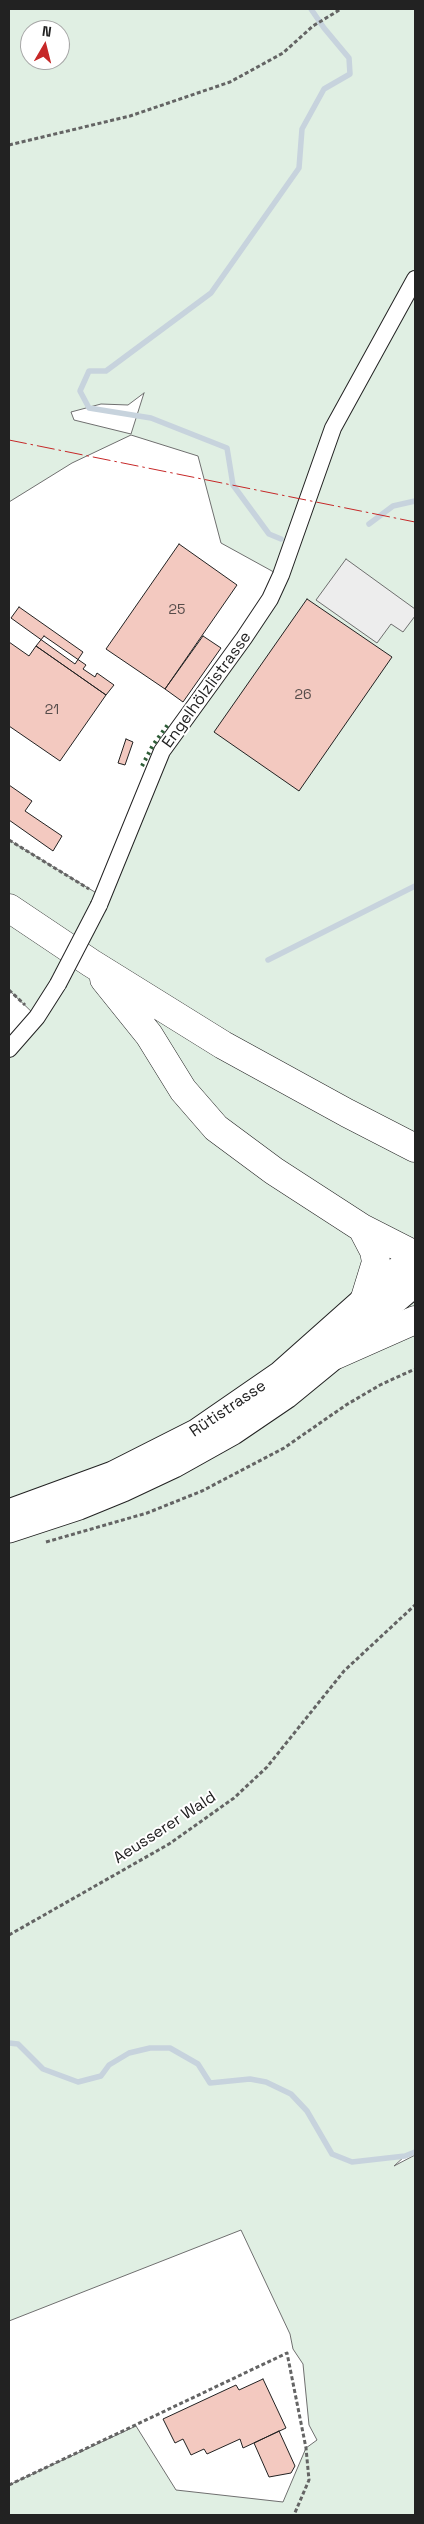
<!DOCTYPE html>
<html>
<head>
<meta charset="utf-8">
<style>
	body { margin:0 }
	#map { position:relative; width:424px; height:2524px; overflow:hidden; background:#fff; font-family:"Space Grotesk",sans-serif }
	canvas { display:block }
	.frame { position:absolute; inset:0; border:10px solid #222; pointer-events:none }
	.north { position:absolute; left:20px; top:20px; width:50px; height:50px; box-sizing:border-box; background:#fff; border:1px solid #a7a7a7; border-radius:50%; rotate:8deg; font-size:14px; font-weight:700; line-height:20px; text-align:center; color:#222 }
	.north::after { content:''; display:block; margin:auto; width:18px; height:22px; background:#c62828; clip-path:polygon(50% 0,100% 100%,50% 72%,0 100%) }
</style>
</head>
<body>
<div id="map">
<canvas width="424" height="2524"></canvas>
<div class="frame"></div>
<div class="north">N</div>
</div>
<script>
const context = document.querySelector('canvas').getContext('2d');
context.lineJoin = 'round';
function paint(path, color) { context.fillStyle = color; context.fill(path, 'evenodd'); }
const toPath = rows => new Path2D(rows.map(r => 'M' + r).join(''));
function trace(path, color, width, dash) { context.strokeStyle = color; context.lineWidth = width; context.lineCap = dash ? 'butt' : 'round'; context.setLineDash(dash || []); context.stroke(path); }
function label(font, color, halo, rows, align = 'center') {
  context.font = font + ' "Space Grotesk",sans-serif'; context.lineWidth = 4; context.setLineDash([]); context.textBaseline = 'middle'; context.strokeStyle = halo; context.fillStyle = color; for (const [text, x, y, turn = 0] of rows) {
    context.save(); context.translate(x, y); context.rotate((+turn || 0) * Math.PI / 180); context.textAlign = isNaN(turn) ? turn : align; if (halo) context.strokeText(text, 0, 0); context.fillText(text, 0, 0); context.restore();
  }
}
const green = toPath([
	[9,9,415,9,415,2152,405,2156,394,2166,415,2155,415,2515,9,2515,9,2485,136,2426,176,2490,283,2502,306,2448,317,2440,309,2425,303,2364,293,2349,290,2334,241,2230,9,2321,9,1049,37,1017,9,990,9,840,103,897,162,751,281,576,221,543,198,456,131,435,72,463,9,502,9,9],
	[30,30,60,30,60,60,30,60,30,30],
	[144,393,131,434,74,420,71,412,101,404,128,405,144,393]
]);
paint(green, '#e0efe3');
trace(green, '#6f6f6f', 1);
const parking = toPath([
	[346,559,415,609,415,616,403,632,391,624,377,643,316,600,346,559]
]);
paint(parking, '#ededed');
trace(parking, '#6f6f6f', 1);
trace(toPath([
	[369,524,393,506,415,501],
	[281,539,269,534,233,485,227,448,151,418,89,408,80,391,89,371,106,371,211,293,299,168,302,129,324,89,350,74,349,58,324,28,311,9],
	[268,960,415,886],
	[9,2043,18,2044,43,2069,78,2082,101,2076,109,2065,129,2053,150,2048,170,2048,198,2064,210,2083,250,2079,266,2082,291,2094,307,2111,332,2154,352,2162,405,2156,415,2152]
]), '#c7d3dd', 5.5);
const building = toPath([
	[179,544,237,585,165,689,106,649,179,544],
	[307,599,392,657,299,791,214,732,307,599],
	[19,607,83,652,75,664,11,618,19,607],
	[44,636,86,665,83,669,95,677,97,673,114,685,106,695,36,646,44,636],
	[203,636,221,648,183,702,165,689,203,636],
	[9,642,29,656,36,646,106,695,60,761,9,726,9,642],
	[126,739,133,742,125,765,118,763,126,739],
	[9,785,32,801,25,811,62,836,53,851,9,820,9,785],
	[263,2379,286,2428,243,2448,240,2439,207,2454,204,2449,191,2455,183,2439,175,2443,163,2419,236,2385,239,2390,263,2379],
	[279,2431,295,2466,291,2473,269,2477,254,2443,279,2431]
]);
paint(building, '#f3c9c0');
trace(building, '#222', 1);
const street = toPath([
	[99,905,162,751,244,638,270,599,281,575,333,428,415,279],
	[9,1049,37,1017,58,984]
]);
const primary = toPath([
	[9,1512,113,1474,196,1432,280,1374,415,1254],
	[9,1530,79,1507,123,1489,174,1465,233,1432,286,1396,336,1355,369,1323,415,1284]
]);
const highway = toPath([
	[9,908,91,963,223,1045,347,1113,415,1148],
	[104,979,149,1035,183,1090,216,1128,274,1171,362,1228,415,1255],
	[362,1228,374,1251,376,1262,364,1301],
	[336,1355,415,1320]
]);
trace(street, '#222', 18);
trace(primary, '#222', 27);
trace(highway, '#222', 29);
trace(toPath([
	[9,145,130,116,230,82,283,53,313,26,341,9],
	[9,840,89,889],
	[9,990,25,1005],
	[46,1542,147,1513,202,1491,284,1448,346,1405,380,1385,415,1369],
	[9,1935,169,1844,234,1798,267,1767,344,1671,415,1605],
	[9,2485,287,2353,306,2448,309,2480,294,2515]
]), '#646464', 3, [4, 2.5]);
trace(street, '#fff', 16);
trace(primary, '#fff', 25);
trace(highway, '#fff', 28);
const streetBridge = toPath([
	[58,984,99,905]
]);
trace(streetBridge, '#222', 18, []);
trace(streetBridge, '#fff', 16);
trace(toPath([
	[142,766,153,745,169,723]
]), '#2f5e38', 4, [2.5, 4]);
trace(toPath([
	[9,440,415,522]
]), '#c62828', 1, [18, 4, 2.5, 4]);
label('14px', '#564c4a', null, [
	["25",177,610],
	["26",303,695],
	["21",52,710]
]);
label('16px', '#222', '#fff', [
	["Engelhölzlistrasse",207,690,-54],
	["Rütistrasse",228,1409,-34],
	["Aeusserer Wald",165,1828,-33]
]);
</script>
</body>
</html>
